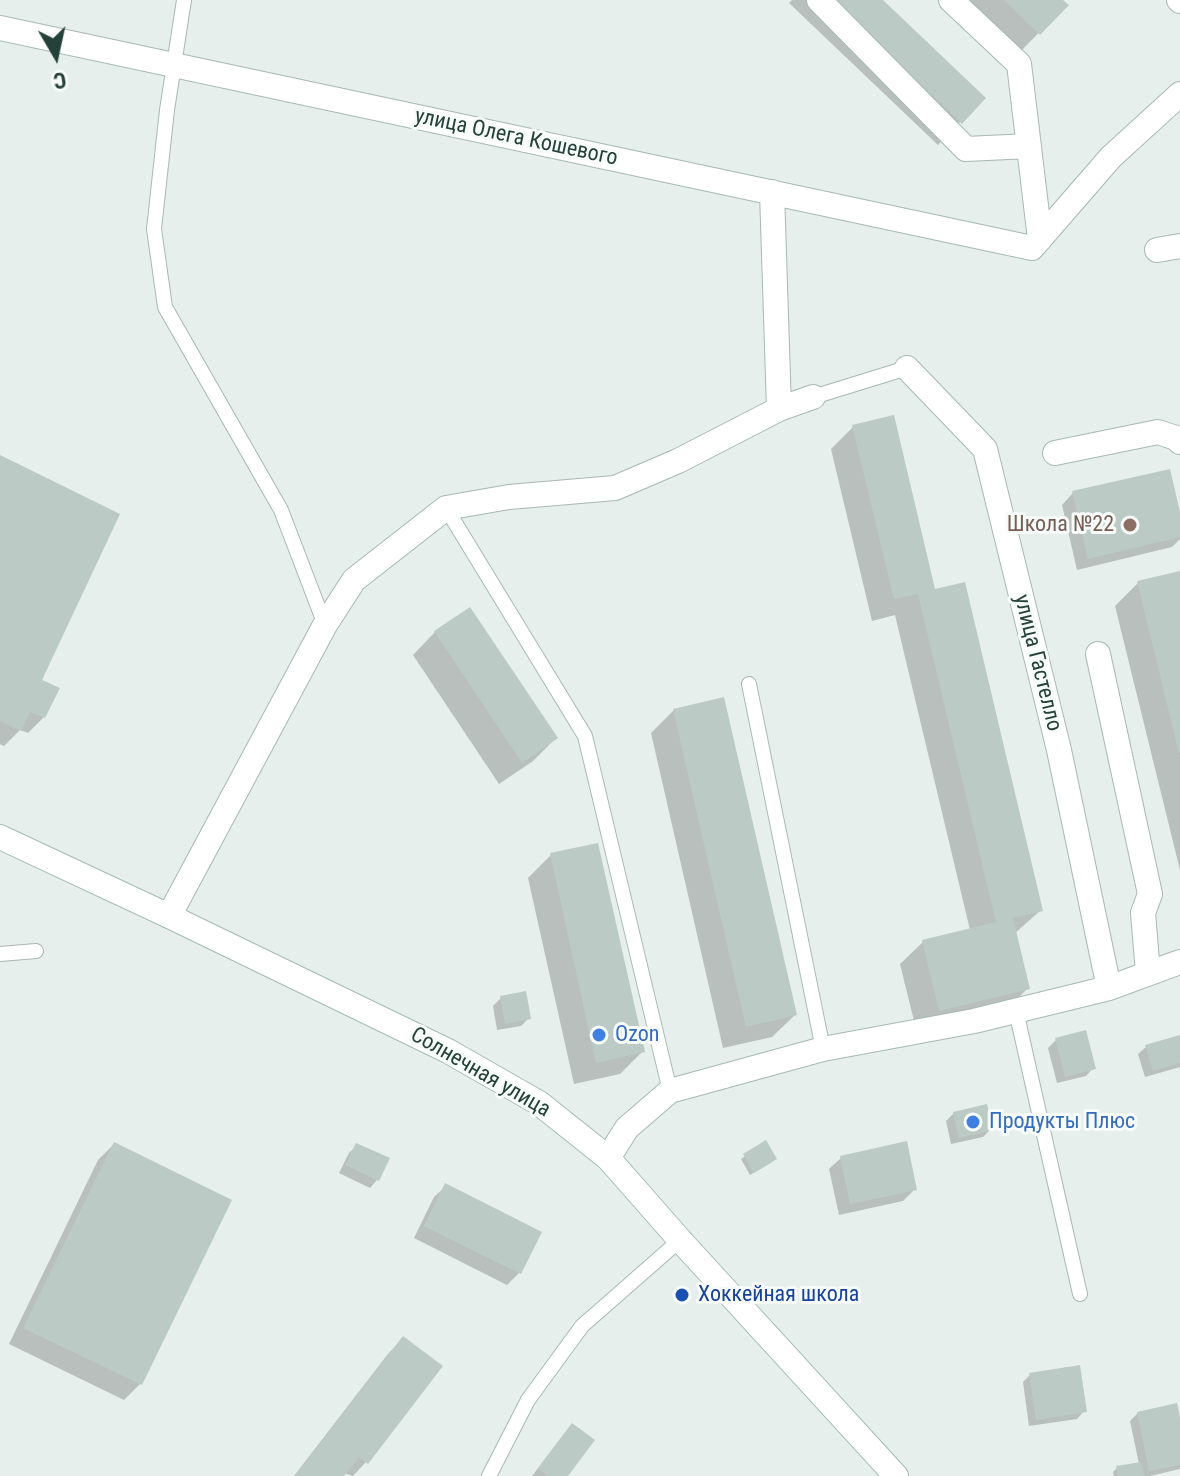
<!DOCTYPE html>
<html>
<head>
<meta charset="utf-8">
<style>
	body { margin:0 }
	#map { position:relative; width:1180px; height:1476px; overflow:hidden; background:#e6efeb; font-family:"Roboto Condensed",sans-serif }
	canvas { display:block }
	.north { position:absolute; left:16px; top:16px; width:80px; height:80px; -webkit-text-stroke:6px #f7fbf9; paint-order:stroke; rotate:171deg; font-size:22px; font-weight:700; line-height:32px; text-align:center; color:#24423a }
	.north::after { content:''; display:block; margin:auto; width:28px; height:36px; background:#24423a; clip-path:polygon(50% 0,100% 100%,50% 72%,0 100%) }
</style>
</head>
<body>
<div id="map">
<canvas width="1180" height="1476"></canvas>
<div class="north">С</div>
</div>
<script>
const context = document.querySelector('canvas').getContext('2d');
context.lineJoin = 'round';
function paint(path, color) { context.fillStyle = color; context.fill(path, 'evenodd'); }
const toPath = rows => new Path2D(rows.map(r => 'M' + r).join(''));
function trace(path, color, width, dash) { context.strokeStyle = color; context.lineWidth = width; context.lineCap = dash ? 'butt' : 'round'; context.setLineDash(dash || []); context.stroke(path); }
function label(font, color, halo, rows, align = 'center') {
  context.font = font + ' "Roboto Condensed",sans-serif'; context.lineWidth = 6; context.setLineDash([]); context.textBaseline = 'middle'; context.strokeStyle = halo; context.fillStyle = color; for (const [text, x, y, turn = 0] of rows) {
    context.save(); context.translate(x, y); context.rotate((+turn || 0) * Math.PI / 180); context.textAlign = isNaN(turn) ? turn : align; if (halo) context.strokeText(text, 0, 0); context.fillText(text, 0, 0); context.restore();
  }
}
paint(toPath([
	[792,0,880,0,983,98,938,145,789,3],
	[958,0,1060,0,1066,5,1016,56],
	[853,427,934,592,1041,910,1014,934,1027,989,1005,1011,917,1033,900,964,923,942,970,930,895,615,872,621,831,449],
	[0,459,40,681,44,717,28,733,20,730,4,746,0,744],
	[1073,493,1180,521,1180,539,1172,547,1077,570,1062,505],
	[1180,575,1180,870,1115,606,1138,583],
	[435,632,556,738,533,761,499,784,413,655],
	[674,710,795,1015,772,1037,723,1048,651,733],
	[551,855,642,1052,620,1074,574,1084,528,878],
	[501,998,529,1018,521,1026,497,1030,493,1006],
	[1180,1037,1180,1067,1145,1077,1138,1054,1146,1047],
	[1056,1040,1093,1068,1086,1076,1057,1083,1048,1048],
	[954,1113,991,1129,983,1137,951,1144,946,1121],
	[765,1143,772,1162,750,1175,741,1159],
	[114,1144,230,1200,140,1384,124,1400,9,1344,98,1160],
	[357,1145,377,1180,370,1188,339,1173,349,1153],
	[841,1158,915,1189,903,1201,839,1215,829,1169],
	[446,1186,539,1233,519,1273,507,1285,414,1238,434,1197],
	[403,1338,366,1462,353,1476,344,1473,341,1476,294,1476,388,1354],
	[1030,1375,1084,1411,1077,1419,1029,1426,1023,1382],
	[1138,1413,1180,1427,1180,1469,1150,1476,1114,1476,1113,1472,1117,1468,1139,1464,1130,1421],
	[565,1433,565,1476,532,1476]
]), '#0003');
paint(toPath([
	[832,0,883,0,986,98,962,124],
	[1004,0,1063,0,1069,5,1040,35],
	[894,415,935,589,965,582,1043,911,1013,918,1030,989,939,1011,922,940,996,922,918,594,894,599,852,425],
	[0,455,120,514,42,680,60,688,45,718,30,712,21,731,0,721],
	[1170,469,1180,512,1180,537,1088,559,1072,491],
	[1180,571,1180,753,1179,753,1137,581],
	[470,607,558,738,522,763,434,631],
	[724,697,797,1015,746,1027,673,709],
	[598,843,645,1052,596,1063,550,853],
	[526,991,531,1019,505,1024,500,996],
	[1086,1030,1096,1069,1065,1077,1055,1038],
	[1180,1035,1180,1063,1153,1071,1145,1045],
	[987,1104,993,1130,959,1138,953,1112],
	[766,1140,777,1159,754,1173,743,1154],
	[907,1141,917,1190,850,1204,840,1156],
	[114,1142,232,1200,142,1385,23,1328],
	[356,1143,390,1158,379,1181,345,1165],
	[445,1183,542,1232,521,1274,424,1226],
	[403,1336,443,1366,368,1464,359,1457,344,1476,295,1476],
	[1080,1365,1087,1412,1036,1420,1029,1373],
	[1177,1403,1180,1417,1180,1465,1149,1471,1137,1412],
	[572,1423,595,1440,568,1476,548,1476,538,1468],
	[1141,1462,1144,1476,1118,1476,1116,1466]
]), '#bbcac4');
const lane = toPath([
	[184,0,167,110,154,229,165,307,281,510,325,625],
	[813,397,907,368],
	[446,508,585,736,670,1091],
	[749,684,823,1049],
	[0,954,36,951],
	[1016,1011,1080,1294],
	[489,1476,528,1400,582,1326,680,1240]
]);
const street = toPath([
	[819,0,966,149,1029,146],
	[951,0,1019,64,1040,239],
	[1179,0,1180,1],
	[0,28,1032,248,1111,157,1180,94],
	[772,192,779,409],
	[1157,250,1180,246],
	[907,368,985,449,1059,750,1109,988],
	[1055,453,1158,432,1176,438,1180,442],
	[1098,654,1150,894,1143,913,1148,973],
	[169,916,325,625,354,580,446,508,509,497,615,488,678,461,779,409,813,397],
	[608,1158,627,1128,670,1091,823,1049,974,1021,1109,988,1180,962]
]);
const secondary = toPath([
	[0,837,169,916,448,1051,539,1103,608,1158,680,1240,896,1476]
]);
trace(lane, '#a8b8b2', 16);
trace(street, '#a8b8b2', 26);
trace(secondary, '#a4bbb3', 26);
trace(lane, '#fff', 14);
trace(street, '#fff', 24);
trace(secondary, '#fff', 24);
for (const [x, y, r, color] of [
	[1130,525,8,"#8d6e63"],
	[599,1035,8,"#3f7fe0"],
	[973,1122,8,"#3f7fe0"],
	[682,1295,8,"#1a4fb4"]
]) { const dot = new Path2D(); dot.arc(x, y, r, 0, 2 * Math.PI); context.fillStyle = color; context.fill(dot); trace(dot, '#f7fbf9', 3); }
label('22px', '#24423a', '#f7fbf9', [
	["улица Олега Кошевого",516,138,12],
	["улица Гастелло",1037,663,76],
	["Солнечная улица",480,1073,30]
]);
label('22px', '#785e54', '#f7fbf9', [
	["Школа №22",1114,525]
], 'right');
label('22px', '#366cbe', '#f7fbf9', [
	["Ozon",615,1035],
	["Продукты Плюс",989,1122]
], 'left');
label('22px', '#164399', '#f7fbf9', [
	["Хоккейная школа",698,1295]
], 'left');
</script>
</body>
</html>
